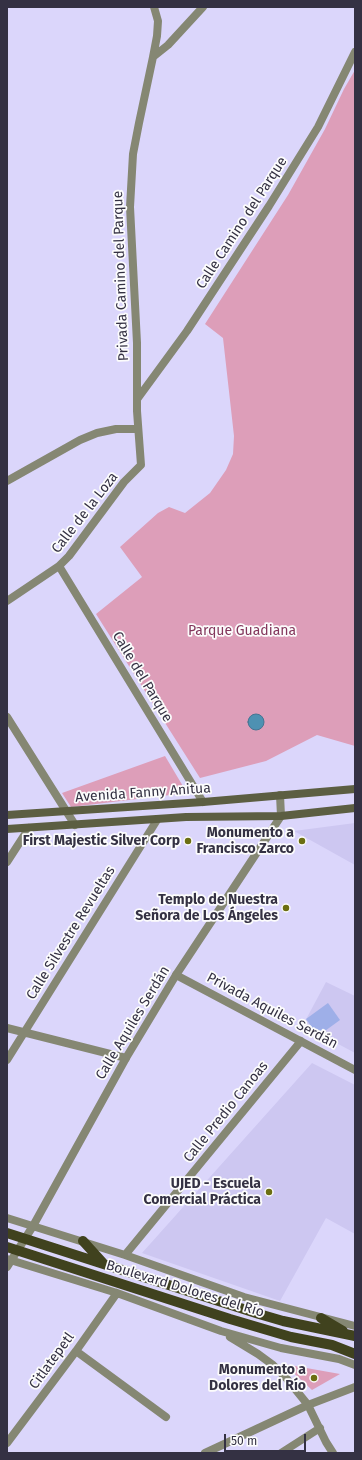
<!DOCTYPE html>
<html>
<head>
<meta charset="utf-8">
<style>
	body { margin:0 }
	#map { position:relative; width:362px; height:1460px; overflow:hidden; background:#dbd6fb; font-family:"Fira Sans",sans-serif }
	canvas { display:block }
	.frame { position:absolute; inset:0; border:8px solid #343143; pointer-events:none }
	.scale { position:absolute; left:224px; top:1434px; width:82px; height:18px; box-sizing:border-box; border:2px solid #343143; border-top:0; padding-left:5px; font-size:12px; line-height:14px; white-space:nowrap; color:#343143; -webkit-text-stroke:3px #fcfcfc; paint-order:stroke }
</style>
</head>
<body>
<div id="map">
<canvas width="362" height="1460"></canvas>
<div class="frame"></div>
<div class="scale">50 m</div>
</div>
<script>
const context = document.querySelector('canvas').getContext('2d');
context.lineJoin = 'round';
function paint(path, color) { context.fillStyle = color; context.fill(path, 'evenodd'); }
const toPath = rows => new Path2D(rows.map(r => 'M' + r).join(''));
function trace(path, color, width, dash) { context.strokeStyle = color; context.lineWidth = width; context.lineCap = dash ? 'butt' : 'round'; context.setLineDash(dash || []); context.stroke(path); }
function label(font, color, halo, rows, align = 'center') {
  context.font = font + ' "Fira Sans",sans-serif'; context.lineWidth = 3.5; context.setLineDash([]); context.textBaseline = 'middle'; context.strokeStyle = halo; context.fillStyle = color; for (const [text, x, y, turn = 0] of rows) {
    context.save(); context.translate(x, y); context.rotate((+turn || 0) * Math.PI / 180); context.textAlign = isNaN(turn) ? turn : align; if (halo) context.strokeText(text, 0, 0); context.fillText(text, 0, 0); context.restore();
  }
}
paint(toPath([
	[355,823,355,865,294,831],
	[326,982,355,996,355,1053,303,1025],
	[312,1063,355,1085,355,1234,326,1218,280,1301,142,1253]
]), '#cdc7f1');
paint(toPath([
	[355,70,355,746,317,735,266,761,200,778,96,614,142,577,120,547,158,513,169,507,185,513,210,493,226,470,233,454,234,436,223,338,205,324,288,195,325,129,344,89],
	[165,756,187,793,71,807,62,793],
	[284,1364,340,1374,312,1390]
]), '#dd9eb9');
const water = toPath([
	'248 722a8 8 0 1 1 16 0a8 8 0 1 1-16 0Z'
]);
paint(water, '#4e91b2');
trace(water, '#467491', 1);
paint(toPath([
	[328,1003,340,1020,318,1036,306,1019]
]), '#9eafe8');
trace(toPath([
	[153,57,157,36,158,21,154,7],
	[138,398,187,331,269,206,318,127,355,52],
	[7,481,80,440,97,433,116,429,138,429],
	[59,566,203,802],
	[7,601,59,566,69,556,124,482,141,465,137,411,137,343,130,207,133,154,139,123,153,57,168,45,203,7],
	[7,717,75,825],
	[7,862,29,828],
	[176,975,355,1070],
	[7,1028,126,1058],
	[7,1060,157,820],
	[7,1218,125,1255,244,1297,355,1326],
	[125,1255,301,1041],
	[7,1259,117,1293,221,1331,281,1348,339,1359,355,1365],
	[230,1337,258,1354,273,1365,287,1379,308,1405,326,1442,333,1453],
	[76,1351,166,1417],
	[7,1443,76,1351,117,1293],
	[205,1453,308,1405,355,1387],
	[281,1453,320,1428]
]), '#858773', 8);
trace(toPath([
	[7,1267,33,1226,126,1058,176,975,281,816,280,795]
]), '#858773', 8);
trace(toPath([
	[7,815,203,802,355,789],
	[7,829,186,817,281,816,355,808]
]), '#5c5e42', 8);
trace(toPath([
	[7,1233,259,1314,283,1321,355,1336],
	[83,1241,103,1263],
	[7,1247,230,1319,291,1337,332,1345,355,1354],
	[321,1318,343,1331]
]), '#40421e', 10);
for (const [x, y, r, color] of [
	[188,841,4,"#6b6e12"],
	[302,841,4,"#6b6e12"],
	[286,908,4,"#6b6e12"],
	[269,1192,4,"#6b6e12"],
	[314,1378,4,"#6b6e12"]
]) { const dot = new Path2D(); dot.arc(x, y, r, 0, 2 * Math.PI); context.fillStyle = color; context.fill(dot); trace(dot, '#fcfcfc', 1.5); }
label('14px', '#343143', '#fcfcfc', [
	["Calle Camino del Parque",242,223,-57],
	["Privada Camino del Parque",121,276,-92],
	["Calle de la Loza",85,513,-52],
	["Calle del Parque",142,677,59],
	["Avenida Fanny Anitua",143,793,-4],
	["Calle Silvestre Revueltas",71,933,-58],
	["Privada Aquiles Serdán",272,1011,28],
	["Calle Aquiles Serdán",133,1023,-59],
	["Calle Predio Canoas",226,1112,-51],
	["Boulevard Dolores del Río",185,1289,17],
	["Citlatepetl",52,1361,-54]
]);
label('14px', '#83365c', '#fcfcfc', [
	["Parque Guadiana",242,631]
]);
label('bold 14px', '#343143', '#fcfcfc', [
	["Monumento a",294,833],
	["Francisco Zarco",294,849],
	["First Majestic Silver Corp",180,841],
	["Templo de Nuestra",278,900],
	["Señora de Los Ángeles",278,916],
	["UJED - Escuela",261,1184],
	["Comercial Práctica",261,1200],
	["Monumento a",306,1370],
	["Dolores del Río",306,1386]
], 'right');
</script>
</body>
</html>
